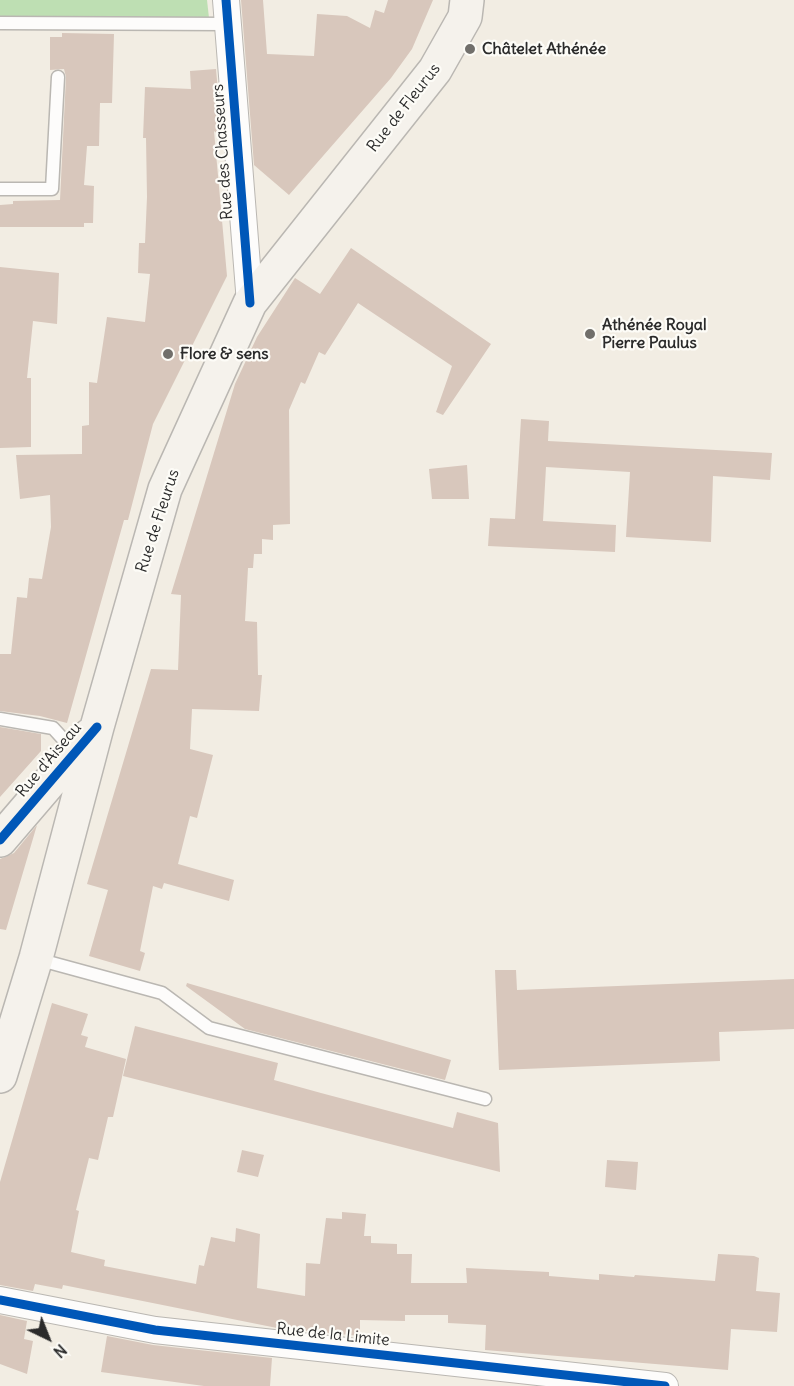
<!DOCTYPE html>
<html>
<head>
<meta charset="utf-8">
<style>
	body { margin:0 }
	#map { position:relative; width:794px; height:1386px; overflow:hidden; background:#f2ede3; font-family:Delius,sans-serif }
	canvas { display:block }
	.north { position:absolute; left:18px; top:1308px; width:60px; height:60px; -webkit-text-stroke:4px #fdfcf7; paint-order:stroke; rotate:137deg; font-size:16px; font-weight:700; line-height:24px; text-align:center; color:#2b2b2b }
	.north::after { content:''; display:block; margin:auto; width:21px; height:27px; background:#2b2b2b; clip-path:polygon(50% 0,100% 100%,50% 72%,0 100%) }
</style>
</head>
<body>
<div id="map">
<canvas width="794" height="1386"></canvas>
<div class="north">N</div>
</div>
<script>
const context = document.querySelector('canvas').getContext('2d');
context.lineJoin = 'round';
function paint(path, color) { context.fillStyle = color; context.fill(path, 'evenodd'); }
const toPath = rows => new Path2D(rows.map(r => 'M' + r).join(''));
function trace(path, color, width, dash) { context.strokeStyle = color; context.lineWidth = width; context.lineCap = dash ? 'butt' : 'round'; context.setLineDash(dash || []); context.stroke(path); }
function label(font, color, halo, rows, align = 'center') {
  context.font = font + ' Delius,sans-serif'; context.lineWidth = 4.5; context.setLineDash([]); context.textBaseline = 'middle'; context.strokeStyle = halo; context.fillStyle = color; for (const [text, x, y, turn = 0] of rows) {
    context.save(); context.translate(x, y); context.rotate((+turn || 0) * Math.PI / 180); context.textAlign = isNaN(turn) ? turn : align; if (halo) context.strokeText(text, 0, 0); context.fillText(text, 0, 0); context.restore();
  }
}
paint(toPath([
	[0,0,207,0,209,18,0,18]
]), '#bedfb3');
paint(toPath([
	[241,0,263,0,267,54,314,56,317,14,347,16,370,28,375,10,384,13,388,0,433,0,412,49,391,78,289,195,254,165],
	[62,33,114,34,112,103,100,103,99,146,87,146,84,185,94,186,93,223,84,223,84,227,0,227,0,205,13,204,13,201,60,200,66,77,64,69,50,70,50,37,62,37],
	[216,69,222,138,214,131,227,276,153,424,128,520,124,520,67,723,40,716,0,711,0,654,11,654,17,597,27,598,29,578,42,579,51,527,50,495,20,499,16,455,82,454,82,426,89,425,89,382,97,383,107,317,145,322,150,274,138,273,139,243,145,243,147,197,146,138,143,138,145,87,191,89,190,71],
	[351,248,491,344,443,415,436,412,452,366,358,303,325,355,319,352,305,384,301,382,289,410,290,524,273,525,273,540,262,539,262,554,254,554,253,568,248,568,245,621,257,622,258,675,262,675,259,711,192,709,190,749,213,755,197,818,190,816,178,864,234,880,229,901,164,883,162,889,153,886,140,951,145,953,140,971,89,956,108,890,87,884,151,669,178,670,181,595,171,594,235,384,257,337,295,278,320,294],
	[0,267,59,273,57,324,33,321,27,378,31,378,31,447,0,448],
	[521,419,549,421,548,441,772,453,770,480,713,476,711,542,626,537,630,472,546,467,543,521,616,525,615,552,488,546,490,518,515,519],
	[467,465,469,499,432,499,429,469],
	[0,727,41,734,41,751,0,797],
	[37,825,6,930,0,929,0,859,14,853],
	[495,970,516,970,517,990,794,979,794,1029,719,1032,720,1061,499,1070],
	[187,983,451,1060,445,1080,245,1029,186,986],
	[52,1003,88,1014,81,1035,88,1037,85,1047,126,1059,113,1117,108,1117,98,1160,89,1158,76,1210,79,1211,71,1252,105,1260,104,1266,196,1284,199,1265,204,1266,211,1237,235,1242,236,1228,260,1234,257,1288,305,1296,306,1263,320,1264,326,1218,342,1219,342,1212,366,1214,364,1236,371,1236,371,1243,397,1244,397,1254,412,1254,411,1283,467,1283,466,1268,549,1272,549,1276,599,1280,599,1274,634,1277,635,1275,715,1281,718,1254,754,1256,759,1258,756,1291,780,1293,777,1332,731,1329,728,1370,485,1350,486,1325,448,1323,448,1315,405,1315,405,1321,360,1320,360,1336,277,1328,63,1285,62,1289,35,1284,33,1291,0,1285,0,1182],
	[135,1026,278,1063,274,1080,321,1093,453,1128,457,1112,498,1123,500,1172,123,1076],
	[242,1150,264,1155,258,1177,237,1172],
	[607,1160,638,1162,636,1190,605,1187],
	[0,1315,27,1321,24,1339,33,1341,27,1374,0,1364],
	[107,1336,153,1345,272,1358,270,1386,204,1386,101,1372]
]), '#d8c7bc');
const lane = toPath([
	[0,23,228,24],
	[0,189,52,189,58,77],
	[0,719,53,728,75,752],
	[37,959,162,993,209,1028,485,1099]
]);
const street = toPath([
	[226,0,250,303],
	[0,1300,155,1330,665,1386]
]);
const secondary = toPath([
	[0,840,90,735],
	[0,1076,36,958,97,727,165,489,250,303,435,70,465,17,467,0]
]);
trace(lane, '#bab7b2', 15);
trace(street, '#bab7b2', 28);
trace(secondary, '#bab7b2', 36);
trace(lane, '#fdfcfb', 12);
trace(street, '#fdfcfb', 26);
trace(secondary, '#f5f2ec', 33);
trace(toPath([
	[226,0,250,303],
	[0,840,97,727],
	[0,1300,155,1330,665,1386]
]), '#0057b8', 9);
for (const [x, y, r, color] of [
	[470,49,6,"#716f6b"],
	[590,334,6,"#716f6b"],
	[168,354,6,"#716f6b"]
]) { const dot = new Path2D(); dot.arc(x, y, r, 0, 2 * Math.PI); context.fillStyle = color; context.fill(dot); trace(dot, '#fdfcf7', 2); }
label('bold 16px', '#2b2b2b', '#fdfcf7', [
	["Châtelet Athénée",482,49],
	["Athénée Royal",602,325],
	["Pierre Paulus",602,343],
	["Flore & sens",180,354]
], 'left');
label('16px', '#2b2b2b', '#fdfcf7', [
	["Rue de Fleurus",404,108,-52],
	["Rue des Chasseurs",223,152,-94],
	["Rue de Fleurus",158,521,-72],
	["Rue d'Aiseau",49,760,-50],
	["Rue de la Limite",333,1335,6]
]);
</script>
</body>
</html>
